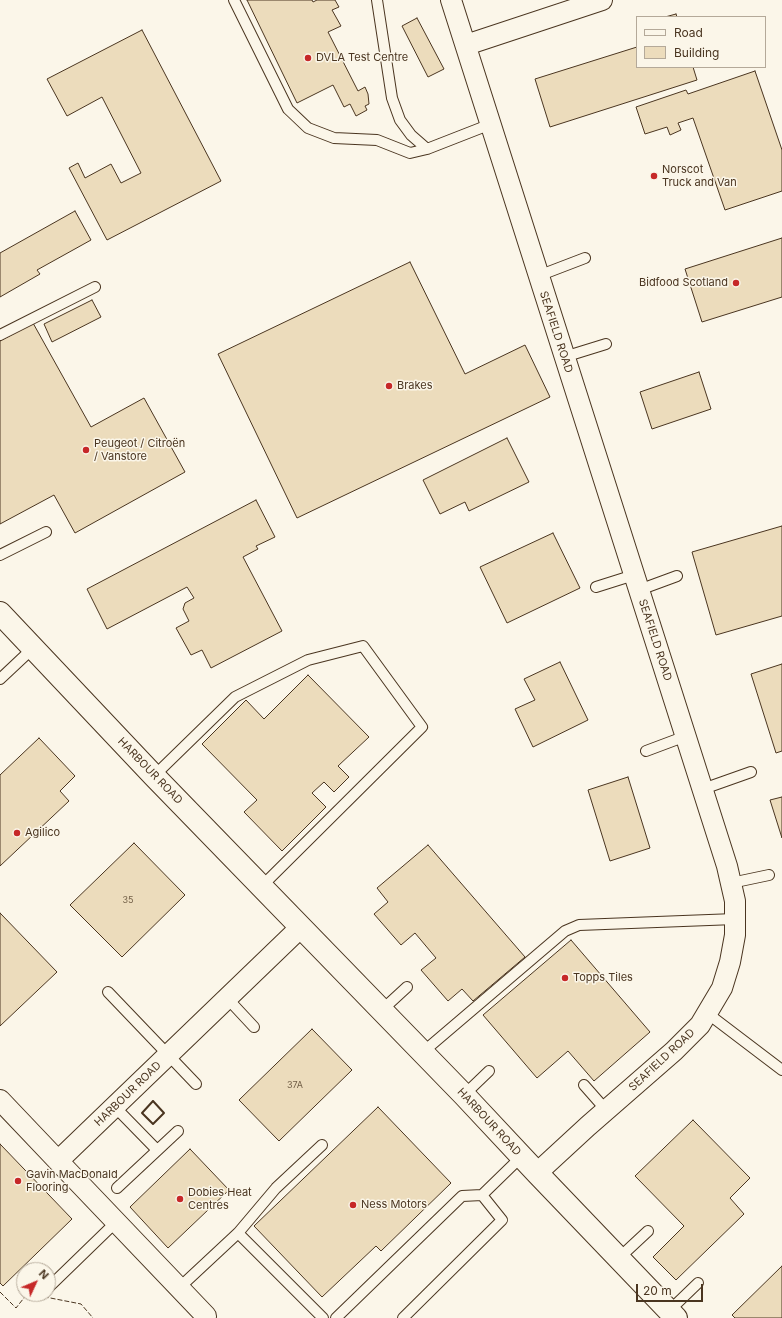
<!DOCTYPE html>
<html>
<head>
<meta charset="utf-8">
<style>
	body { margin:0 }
	#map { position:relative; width:782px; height:1318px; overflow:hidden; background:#fbf6e9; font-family:Inter,sans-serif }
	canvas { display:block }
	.legend { position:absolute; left:636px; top:16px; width:130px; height:52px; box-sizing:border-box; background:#fbf6e9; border:1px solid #b4a999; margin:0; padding:5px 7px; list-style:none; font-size:12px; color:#4a3520 }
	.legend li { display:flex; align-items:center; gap:8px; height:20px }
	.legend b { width:20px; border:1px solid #b4a999 }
	.north { position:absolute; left:16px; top:1262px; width:40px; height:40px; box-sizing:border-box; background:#fbf6e9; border:1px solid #b4a999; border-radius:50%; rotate:46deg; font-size:11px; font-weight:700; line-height:16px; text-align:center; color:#4a3520 }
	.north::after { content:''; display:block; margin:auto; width:14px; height:18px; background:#c62828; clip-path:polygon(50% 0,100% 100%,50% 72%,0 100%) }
	.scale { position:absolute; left:636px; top:1284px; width:67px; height:18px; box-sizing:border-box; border:2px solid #4a3520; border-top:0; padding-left:5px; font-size:12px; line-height:14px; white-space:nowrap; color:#4a3520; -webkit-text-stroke:3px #fbf6e9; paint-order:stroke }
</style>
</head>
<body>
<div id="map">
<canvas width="782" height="1318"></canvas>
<ul class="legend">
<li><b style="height:5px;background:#fbf6e9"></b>Road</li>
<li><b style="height:11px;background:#ecdcbc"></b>Building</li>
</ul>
<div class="north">N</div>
<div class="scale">20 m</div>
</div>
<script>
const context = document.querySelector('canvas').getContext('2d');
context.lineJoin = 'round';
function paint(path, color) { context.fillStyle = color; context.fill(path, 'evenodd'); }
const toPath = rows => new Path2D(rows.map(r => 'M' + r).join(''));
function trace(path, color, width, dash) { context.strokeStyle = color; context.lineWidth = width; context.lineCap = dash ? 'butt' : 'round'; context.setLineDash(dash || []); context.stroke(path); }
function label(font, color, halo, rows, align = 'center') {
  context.font = font + ' Inter,sans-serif'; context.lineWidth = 3; context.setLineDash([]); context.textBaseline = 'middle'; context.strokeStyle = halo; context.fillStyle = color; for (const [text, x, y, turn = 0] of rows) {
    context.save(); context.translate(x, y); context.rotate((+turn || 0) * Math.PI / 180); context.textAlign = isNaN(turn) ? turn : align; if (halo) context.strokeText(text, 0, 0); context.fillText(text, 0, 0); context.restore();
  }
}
const building = toPath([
	[247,0,312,0,313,2,317,0,335,0,339,7,332,10,341,26,328,32,358,91,365,87,368,94,369,104,365,106,367,110,356,116,350,104,344,107,333,85,297,103,247,0],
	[676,14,677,17,665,17,676,14],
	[417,18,444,69,428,77,402,26,417,18],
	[142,30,221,181,107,240,69,168,78,163,85,178,111,164,121,183,141,173,102,97,67,116,47,79,142,30],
	[637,47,637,67,693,67,697,80,550,127,535,79,637,47],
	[755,71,782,150,782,191,725,210,693,118,678,123,681,130,670,135,667,127,645,134,636,107,686,90,688,94,755,71],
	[75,211,91,240,37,270,40,274,0,297,0,253,75,211],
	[782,238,782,297,702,322,685,269,782,238],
	[410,262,465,374,525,345,550,397,297,518,218,354,410,262],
	[92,300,101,317,52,342,44,324,92,300],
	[33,323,91,427,144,398,185,472,75,533,54,495,0,524,0,341,33,323],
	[699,372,711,409,652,429,640,392,699,372],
	[507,438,529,482,469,511,465,502,440,514,423,480,507,438],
	[256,500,275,537,256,546,258,549,243,557,282,631,211,668,202,650,191,655,176,628,189,621,183,609,185,603,194,598,187,587,107,629,87,589,256,500],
	[782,526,782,616,716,635,692,552,782,526],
	[553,533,580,588,507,623,480,567,553,533],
	[560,662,588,720,533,747,515,709,535,700,524,679,560,662],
	[782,664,782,751,776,753,751,674,782,664],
	[308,675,369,737,338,766,349,777,334,792,324,782,312,793,326,807,282,851,244,812,257,800,202,744,246,700,264,719,308,675],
	[39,738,75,776,60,791,69,801,0,866,0,775,39,738],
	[628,777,650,848,610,861,588,790,628,777],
	[782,797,782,838,770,800,782,797],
	[134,843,185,895,122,957,70,905,134,843],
	[428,845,525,957,473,1001,462,989,448,1001,421,970,436,958,415,933,401,945,374,914,388,902,377,888,428,845],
	[0,913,57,972,0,1026,0,913],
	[571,940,650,1032,594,1081,568,1051,537,1078,483,1015,571,940],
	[312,1029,352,1070,279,1141,239,1100,312,1029],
	[378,1107,451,1183,381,1251,376,1246,322,1297,254,1226,378,1107],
	[693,1120,750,1178,730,1198,744,1214,676,1280,653,1257,684,1226,635,1176,693,1120],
	[0,1144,72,1219,3,1286,0,1283,0,1144],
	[190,1149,229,1190,168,1248,130,1207,190,1149],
	[782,1266,782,1318,735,1318,732,1315,782,1266]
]);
paint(building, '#ecdcbc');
trace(building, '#4a3520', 1);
const service = toPath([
	[234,0,288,109,308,128,334,138,377,140,410,153,427,149,491,124],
	[377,0,392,98,400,120,411,135,427,149],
	[538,276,585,258],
	[0,335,95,287],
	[564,357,606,344],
	[0,555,46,532],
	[596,587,634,575],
	[639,590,677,576],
	[0,679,32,649],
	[646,751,686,736],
	[154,776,235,697,308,660,363,646,422,727,262,886],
	[703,789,751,772],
	[731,883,769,875],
	[108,992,196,1084],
	[227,998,254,1027],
	[382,1010,407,987],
	[707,1013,782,1070],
	[423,1052,565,931,579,925,735,919],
	[584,1085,606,1110],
	[464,1095,489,1071],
	[115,1107,157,1150],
	[117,1188,178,1131],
	[238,1233,323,1318],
	[619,1258,648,1231],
	[48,1288,116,1222],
	[179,1288,238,1233,276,1188,322,1145],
	[669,1311,698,1283],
	[336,1318,462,1196,482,1195,521,1157],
	[403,1318,502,1220,482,1195]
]);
const minor = toPath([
	[451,0,727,866,735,901,735,935,730,962,722,988,700,1025,674,1051,588,1126,537,1173],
	[466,45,602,0],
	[0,1100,58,1161,301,927],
	[58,1161,206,1316]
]);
const tertiary = toPath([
	[0,613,154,776,464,1095,537,1173,676,1318]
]);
trace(service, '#4a3520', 12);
trace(minor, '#4a3520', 22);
trace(tertiary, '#4a3520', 24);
trace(service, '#fbf6e9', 10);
trace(minor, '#fbf6e9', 20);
trace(tertiary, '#fbf6e9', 22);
trace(toPath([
	[0,1292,16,1308,27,1294],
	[30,1294,81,1304,93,1318]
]), '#4a3520', 1, [5, 2]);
trace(toPath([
	[153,1101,164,1113,153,1124,142,1113,153,1101]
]), '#4a3520', 2);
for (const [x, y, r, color] of [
	[308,58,4,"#c62828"],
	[654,176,4,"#c62828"],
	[736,283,4,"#c62828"],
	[389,386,4,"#c62828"],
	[86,450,4,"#c62828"],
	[17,833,4,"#c62828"],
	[565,978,4,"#c62828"],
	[18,1181,4,"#c62828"],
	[180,1199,4,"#c62828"],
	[353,1205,4,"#c62828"]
]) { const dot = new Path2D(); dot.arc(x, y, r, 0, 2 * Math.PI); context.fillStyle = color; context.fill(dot); trace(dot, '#fbf6e9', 1.5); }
label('9px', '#725f47', null, [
	["35",128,900],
	["37A",295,1085]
]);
label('11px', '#4a3520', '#fbf6e9', [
	["DVLA Test Centre",316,58],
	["Norscot",662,170],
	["Truck and Van",662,183],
	["Bidfood Scotland",728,283,"right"],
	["Brakes",397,386],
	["Peugeot / Citroën",94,444],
	["/ Vanstore",94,457],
	["Agilico",25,833],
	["Topps Tiles",573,978],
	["Gavin MacDonald",26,1175],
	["Flooring",26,1188],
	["Dobies Heat",188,1193],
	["Centres",188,1206],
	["Ness Motors",361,1205]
], 'left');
label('11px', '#4a3520', '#fbf6e9', [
	["SEAFIELD ROAD",556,332,72],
	["SEAFIELD ROAD",655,640,72],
	["HARBOUR ROAD",150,771,46],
	["SEAFIELD ROAD",662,1060,-43],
	["HARBOUR ROAD",128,1094,-44],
	["HARBOUR ROAD",489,1122,47]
]);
</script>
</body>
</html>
